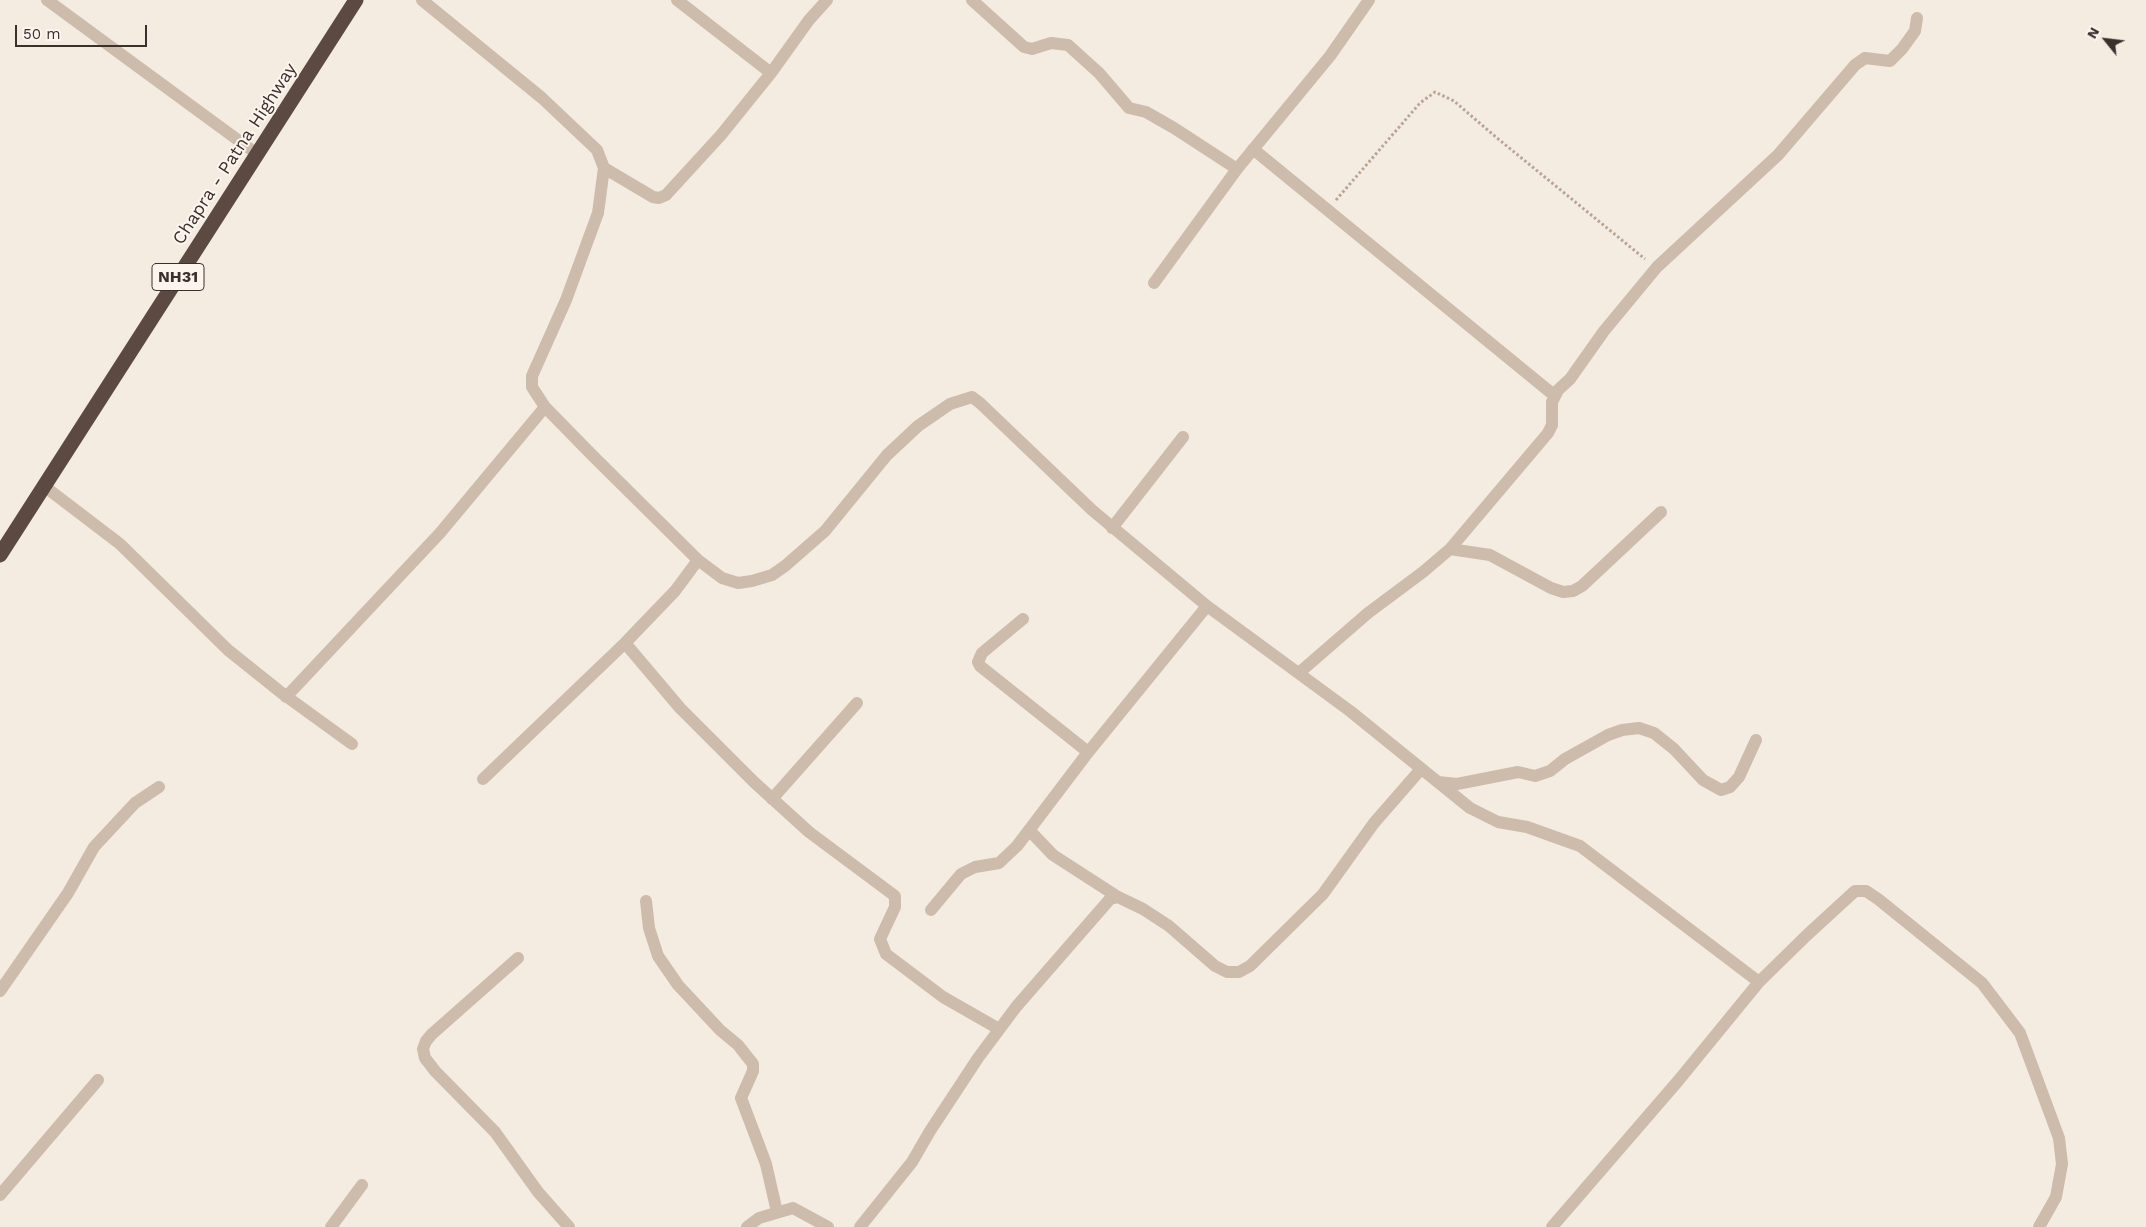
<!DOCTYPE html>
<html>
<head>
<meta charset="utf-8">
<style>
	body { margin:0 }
	#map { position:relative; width:2146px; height:1227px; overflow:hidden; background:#f4ebe1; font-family:"Work Sans",sans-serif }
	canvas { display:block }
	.north { position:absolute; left:2081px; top:15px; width:50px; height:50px; -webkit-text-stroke:4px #fbf5ee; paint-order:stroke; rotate:299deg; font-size:14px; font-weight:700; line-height:20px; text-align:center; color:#3b302b }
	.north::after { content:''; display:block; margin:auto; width:18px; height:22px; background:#3b302b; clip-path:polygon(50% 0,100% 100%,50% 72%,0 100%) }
	.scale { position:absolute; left:15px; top:25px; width:132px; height:22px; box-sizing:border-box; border:2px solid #3b302b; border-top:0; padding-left:6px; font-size:15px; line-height:18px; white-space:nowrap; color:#3b302b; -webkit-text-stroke:4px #fbf5ee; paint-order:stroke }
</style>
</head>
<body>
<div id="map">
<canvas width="2146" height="1227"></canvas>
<div class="north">N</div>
<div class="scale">50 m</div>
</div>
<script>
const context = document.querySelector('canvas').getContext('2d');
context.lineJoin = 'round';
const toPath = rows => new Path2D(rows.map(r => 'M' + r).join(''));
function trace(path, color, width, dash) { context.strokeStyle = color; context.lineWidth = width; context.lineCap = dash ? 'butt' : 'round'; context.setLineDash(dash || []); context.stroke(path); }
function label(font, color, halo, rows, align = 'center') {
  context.font = font + ' "Work Sans",sans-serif'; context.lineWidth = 4; context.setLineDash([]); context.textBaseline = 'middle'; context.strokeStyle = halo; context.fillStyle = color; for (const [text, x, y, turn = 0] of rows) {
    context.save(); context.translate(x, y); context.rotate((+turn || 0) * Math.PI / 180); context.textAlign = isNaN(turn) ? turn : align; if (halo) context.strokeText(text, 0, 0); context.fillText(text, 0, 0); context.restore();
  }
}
trace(toPath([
	[1336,200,1420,103,1435,92,1454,101,1497,138,1645,259]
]), '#b9a596', 3, [2.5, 2.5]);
trace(toPath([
	[47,0,257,154],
	[422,0,542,98,597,150,604,168,598,213,566,300,532,376,532,387,545,407,593,456,698,560,722,578,738,583,752,581,772,575,785,566,825,531,887,455,918,426,950,404,972,397,980,403,1092,510,1207,606,1350,711,1470,808,1498,822,1527,827,1580,846,1759,982],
	[677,0,771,73],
	[972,0,1024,47,1032,49,1051,43,1068,45,1099,73,1129,108,1146,112,1174,128,1237,169],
	[1253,149,1555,396],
	[604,168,653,197,659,198,666,195,721,135,771,73,809,20,827,0],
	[1154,283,1237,169,1330,56,1369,0],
	[44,486,120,544,228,650,283,694,352,744],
	[1112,528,1183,437],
	[1450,549,1490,555,1551,588,1563,592,1573,591,1582,586,1661,512],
	[1023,619,982,653,978,662,980,666,1088,752],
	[625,643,680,708,754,782,809,832,895,896,895,907,880,939,886,954,943,997,999,1029],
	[1300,672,1368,613,1423,572,1450,549,1548,433,1552,425,1552,402,1558,390,1570,379,1604,331,1657,267,1778,155,1855,65,1865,58,1890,61,1902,49,1915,31,1917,18],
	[286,697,440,533,545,407],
	[483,779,625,643,675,591,698,560],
	[1438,782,1457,784,1518,772,1535,776,1550,771,1565,759,1608,735,1622,730,1639,728,1654,733,1674,749,1703,780,1721,790,1730,787,1739,777,1756,740],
	[772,799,857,703],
	[1030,831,1053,855,1118,897],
	[646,901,649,928,658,956,678,985,720,1030,738,1045,753,1064,753,1071,741,1098,766,1164,777,1212],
	[931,910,961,874,975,867,999,863,1017,846,1086,755,1207,606],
	[518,958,432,1034,426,1041,423,1049,425,1058,435,1071,495,1132,538,1192,569,1227],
	[0,991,68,893,94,847,135,803,159,787],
	[0,1195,98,1080],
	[331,1227,362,1185],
	[747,1227,759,1218,793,1208,828,1227],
	[860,1227,912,1162,930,1131,978,1058,1016,1007,1110,899,1118,897,1143,909,1169,926,1215,966,1227,972,1239,972,1250,966,1323,894,1374,823,1421,769],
	[1552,1227,1678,1081,1759,982,1807,935,1855,891,1866,891,1878,899,1982,983,2020,1033,2059,1138,2062,1164,2056,1197,2039,1227]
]), '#cdbbac', 12);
trace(toPath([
	[0,555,356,0]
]), '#5c4a42', 15);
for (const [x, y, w] of [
	[178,277,52]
]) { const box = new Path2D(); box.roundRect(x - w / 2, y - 13.5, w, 27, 4); context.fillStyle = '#fbf5ee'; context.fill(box); trace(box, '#3b302b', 1); }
label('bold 16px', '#3b302b', null, [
	["NH31",178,277]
]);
label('18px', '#3b302b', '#fbf5ee', [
	["Chapra - Patna Highway",235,154,-57]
]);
</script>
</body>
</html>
